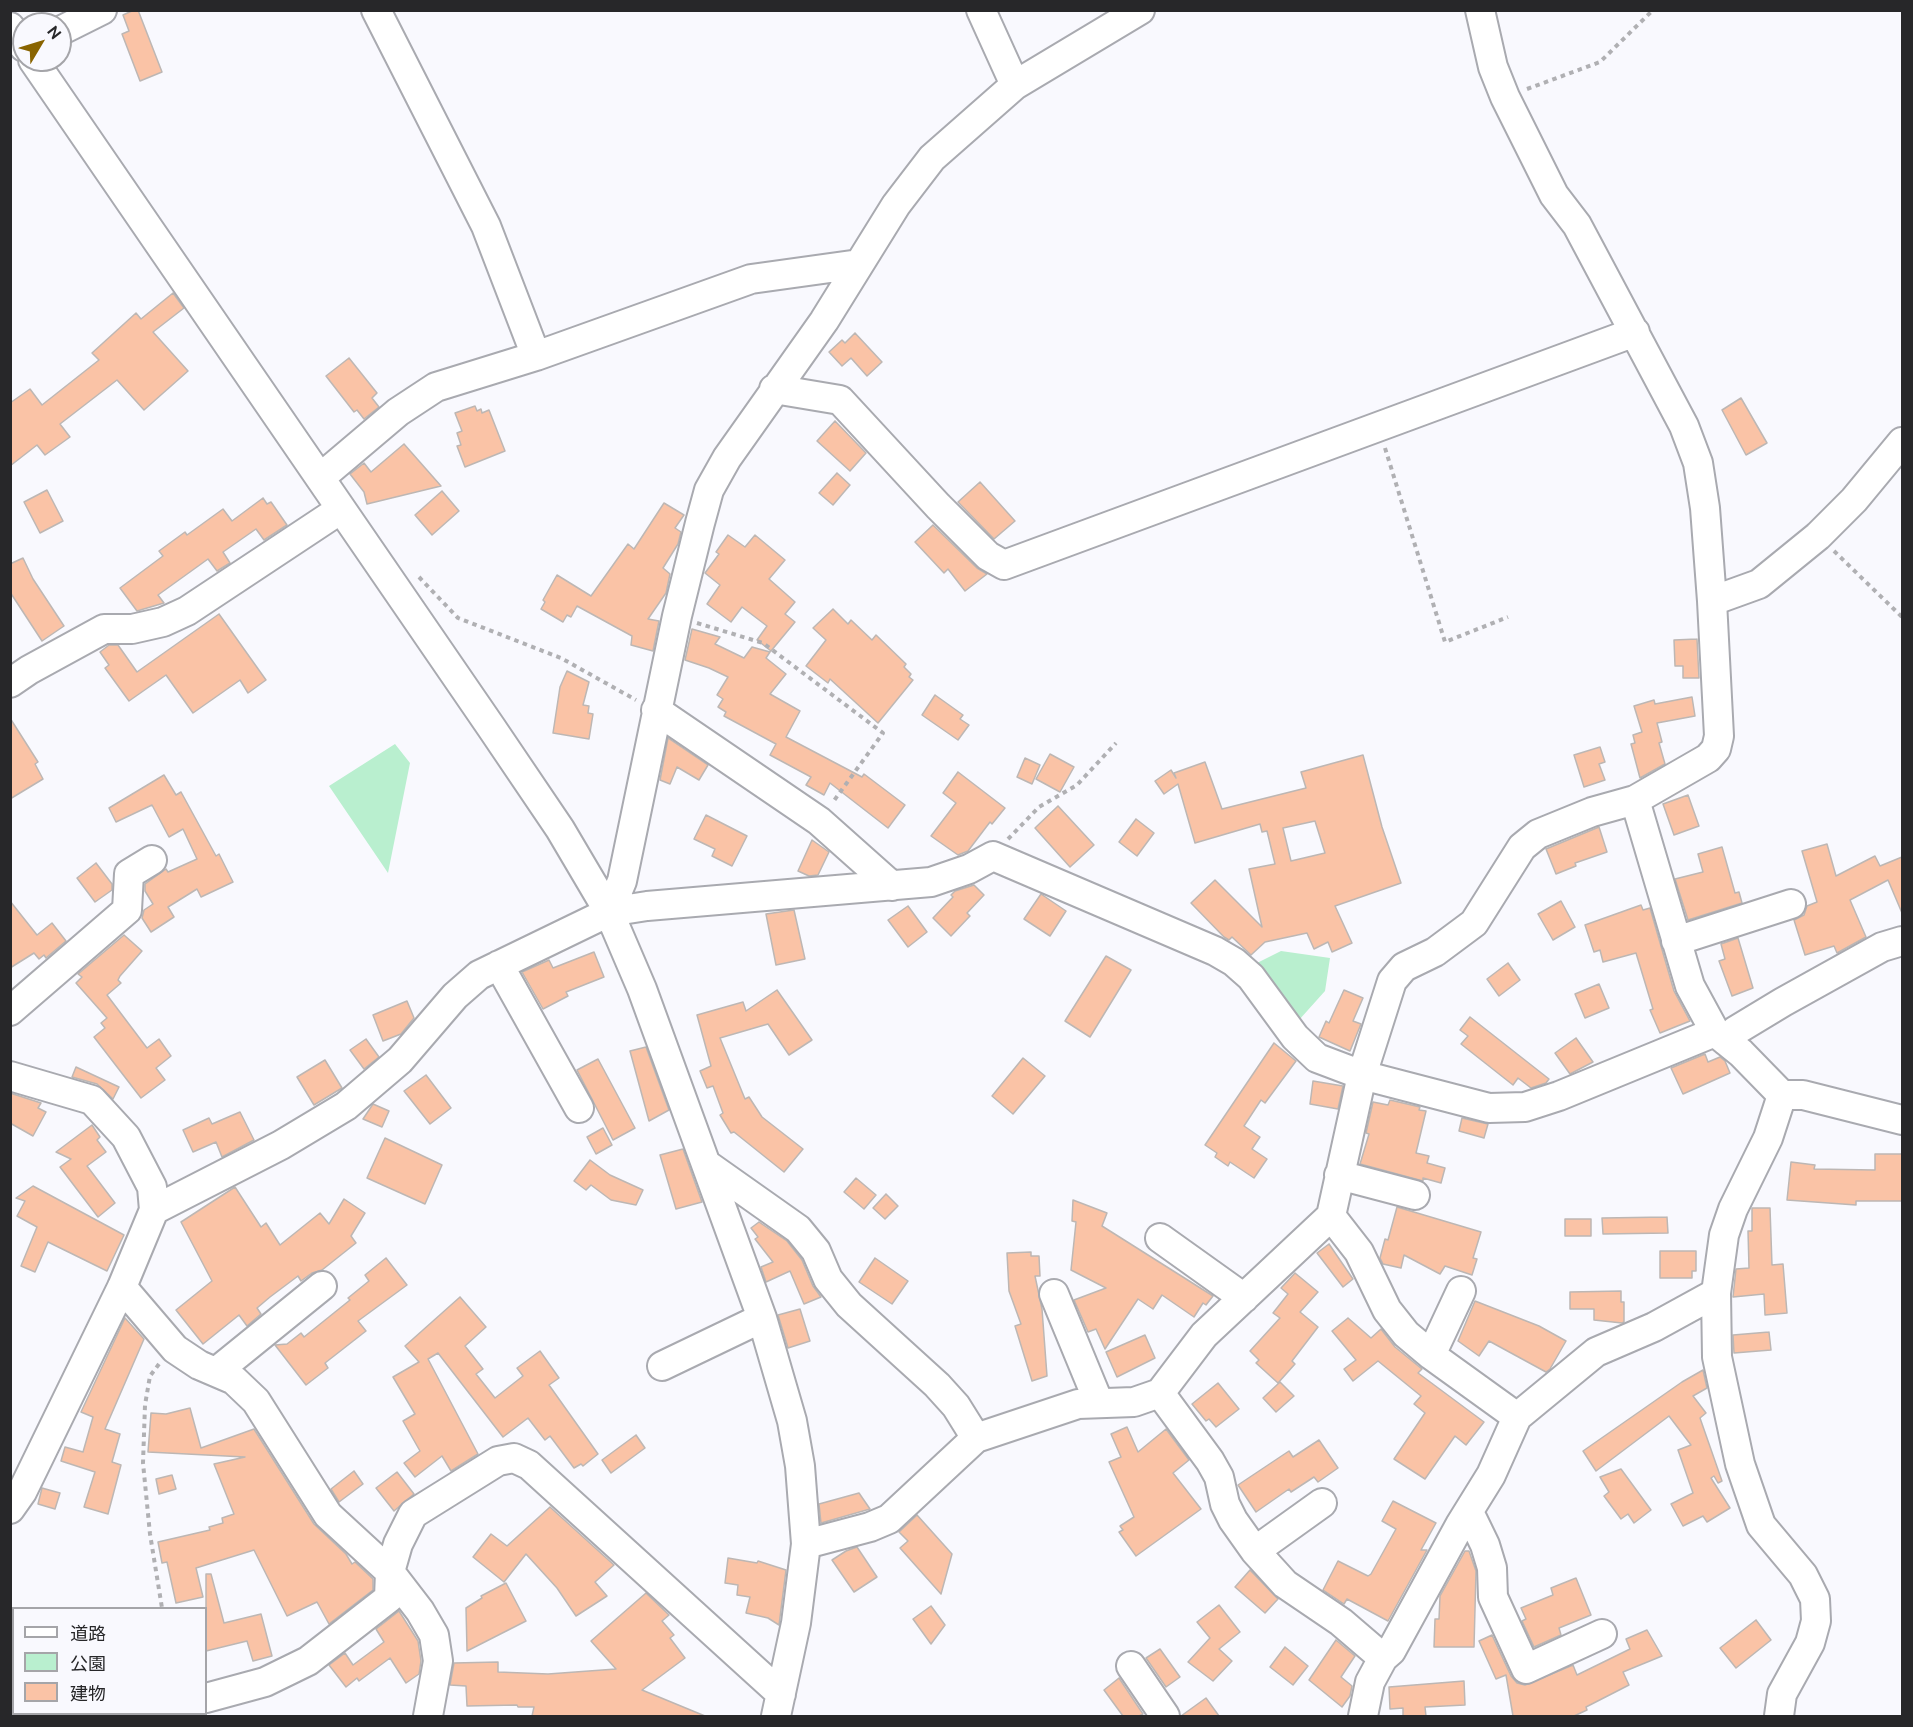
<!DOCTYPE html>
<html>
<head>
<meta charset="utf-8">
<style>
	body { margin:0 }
	#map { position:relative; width:1913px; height:1727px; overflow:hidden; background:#f9f9fe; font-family:Ubuntu,"Noto Sans JP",sans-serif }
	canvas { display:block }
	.frame { position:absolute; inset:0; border:12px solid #272729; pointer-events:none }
	.legend { position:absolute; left:12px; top:1607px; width:195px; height:108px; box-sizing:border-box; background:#f9f9fe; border:2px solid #a5a5a9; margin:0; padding:8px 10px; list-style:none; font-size:18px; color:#272729 }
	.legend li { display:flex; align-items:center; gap:12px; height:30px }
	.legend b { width:30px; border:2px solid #a5a5a9 }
	.north { position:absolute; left:12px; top:12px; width:60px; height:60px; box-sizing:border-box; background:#f9f9fe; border:2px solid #a5a5a9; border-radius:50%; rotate:52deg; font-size:16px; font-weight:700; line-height:24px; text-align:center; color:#272729 }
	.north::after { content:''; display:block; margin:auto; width:21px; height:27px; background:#896401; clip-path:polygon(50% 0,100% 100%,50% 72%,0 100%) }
</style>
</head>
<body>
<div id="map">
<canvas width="1913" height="1727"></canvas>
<div class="frame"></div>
<ul class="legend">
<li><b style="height:8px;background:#fff"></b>道路</li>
<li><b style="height:16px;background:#b9efcf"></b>公園</li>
<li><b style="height:16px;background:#fac3a6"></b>建物</li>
</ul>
<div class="north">N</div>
</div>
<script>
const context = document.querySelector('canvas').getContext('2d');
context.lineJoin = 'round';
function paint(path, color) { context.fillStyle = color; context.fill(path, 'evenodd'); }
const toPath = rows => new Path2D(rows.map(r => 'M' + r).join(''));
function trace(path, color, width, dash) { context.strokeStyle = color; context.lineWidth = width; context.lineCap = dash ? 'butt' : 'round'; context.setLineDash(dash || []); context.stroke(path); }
paint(toPath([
	[395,744,410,763,388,873,329,786],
	[1281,951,1330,958,1325,991,1299,1020,1253,965]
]), '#b9efcf');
const building = toPath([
	[134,10,138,10,162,72,140,81,122,34,129,31,123,15,134,10],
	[173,293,184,308,153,332,188,371,144,410,117,380,60,424,70,437,45,455,37,445,10,466,10,403,30,389,42,405,99,360,92,353,136,313,141,319,173,293],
	[855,333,882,362,867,376,851,358,842,366,829,352,842,340,845,343,855,333],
	[349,358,377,393,372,398,379,407,364,419,357,410,354,412,326,376,349,358],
	[1741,398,1767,443,1746,455,1722,410,1741,398],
	[475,406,477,411,481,409,482,413,489,410,505,451,465,467,457,446,461,445,457,433,462,431,455,413,475,406],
	[835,421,866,453,850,471,817,441,835,421],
	[404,444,441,486,367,504,364,492,350,474,364,463,371,472,404,444],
	[837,473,850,485,833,505,819,493,837,473],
	[980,482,1015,521,994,539,958,502,980,482],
	[47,490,63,521,40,533,24,502,47,490],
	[442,491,459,511,432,535,415,515,442,491],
	[263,498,267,504,271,502,287,525,264,540,256,529,223,552,230,563,217,571,208,559,158,595,164,603,137,611,120,588,163,556,159,551,185,532,187,535,223,509,232,521,263,498],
	[664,503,684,515,675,528,681,532,678,544,663,568,670,574,666,593,648,619,659,621,653,651,631,645,632,636,577,606,571,617,567,615,563,622,541,609,545,602,543,600,557,575,591,596,628,544,634,549,664,503],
	[933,525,977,568,987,574,965,591,948,569,944,573,915,542,933,525],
	[728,535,745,547,755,535,785,560,769,579,795,602,785,614,795,622,771,651,757,640,767,626,742,607,731,622,707,604,720,585,705,573,719,554,716,552,728,535],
	[23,558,33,579,64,626,42,641,10,592,10,564,23,558],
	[833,609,848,624,851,620,872,640,876,635,906,664,904,667,911,674,909,677,913,680,878,723,830,679,828,683,806,666,826,640,813,628,833,609],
	[219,614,266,680,248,693,240,680,193,713,166,675,129,701,105,668,109,665,100,652,109,645,118,645,137,672,219,614],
	[692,629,720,637,715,644,744,658,752,647,770,652,766,658,786,674,770,694,800,711,786,737,862,777,864,774,905,805,888,828,830,783,824,795,806,785,811,777,770,755,776,744,724,716,726,712,718,707,723,699,717,695,728,677,709,668,685,660,692,629],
	[1697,639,1699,678,1683,678,1683,666,1675,666,1674,640,1697,639],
	[567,671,589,682,583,705,589,706,588,713,593,714,589,739,553,733,560,687,567,671],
	[935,695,963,715,960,719,969,725,958,740,922,715,935,695],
	[1692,697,1695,716,1657,723,1662,742,1659,743,1665,764,1640,778,1631,744,1635,743,1633,735,1642,732,1634,706,1654,700,1655,704,1692,697],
	[10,718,38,762,35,764,43,779,10,799,10,718],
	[668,738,708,765,699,780,677,767,670,784,660,780,668,738],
	[1600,747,1605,762,1599,764,1605,780,1584,787,1574,755,1600,747],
	[1050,754,1074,767,1060,792,1036,779,1050,754],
	[1363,755,1382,827,1401,883,1335,906,1352,943,1332,952,1328,942,1314,949,1307,933,1265,942,1251,955,1232,937,1229,940,1224,937,1191,903,1215,880,1262,927,1249,869,1275,864,1267,831,1262,832,1260,824,1195,843,1178,784,1164,794,1155,781,1171,770,1176,778,1174,773,1205,762,1222,809,1306,788,1301,772,1363,755],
	[1315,821,1325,853,1291,861,1283,828,1315,821],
	[1025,758,1040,765,1032,784,1017,777,1025,758],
	[958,772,1005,808,992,824,990,822,968,851,958,855,931,836,956,803,943,793,958,772],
	[164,775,176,795,181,792,216,856,219,854,233,882,201,897,197,889,168,907,174,917,151,932,142,918,144,910,153,904,145,891,145,884,166,869,168,872,197,859,183,829,169,837,152,805,116,822,109,808,164,775],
	[1688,795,1699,826,1674,835,1663,804,1688,795],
	[1058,806,1094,845,1070,867,1035,828,1058,806],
	[706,815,747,836,732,866,712,856,715,849,694,839,706,815],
	[1136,819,1154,833,1137,856,1119,842,1136,819],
	[1599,827,1607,852,1575,863,1576,866,1556,874,1546,849,1599,827],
	[812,840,829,852,818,875,809,876,798,871,812,840],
	[1827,844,1836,876,1875,856,1880,866,1902,857,1902,913,1888,880,1850,900,1866,937,1837,953,1834,946,1805,955,1794,920,1804,915,1807,906,1817,902,1802,851,1827,844],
	[1722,847,1735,893,1739,892,1742,903,1688,920,1675,879,1703,872,1698,854,1722,847],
	[96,863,112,884,112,890,95,902,77,878,96,863],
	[974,885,984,895,967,913,970,916,951,936,933,918,953,897,951,895,955,891,974,885],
	[1041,894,1066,911,1050,936,1024,919,1041,894],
	[10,901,37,935,52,923,66,941,46,958,44,955,39,959,34,953,10,968,10,901],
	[1561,901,1575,927,1553,940,1538,914,1561,901],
	[1641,905,1643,910,1650,908,1674,991,1690,1021,1660,1033,1650,1010,1653,1009,1636,953,1603,962,1600,950,1594,952,1585,925,1641,905],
	[908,906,927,932,908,947,888,920,908,906],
	[794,910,805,959,776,965,766,914,794,910],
	[124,935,142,951,120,976,118,980,121,983,107,995,147,1048,159,1039,171,1056,156,1068,165,1080,141,1098,94,1037,105,1028,101,1023,107,1018,76,983,82,977,78,974,124,935],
	[1738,938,1753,988,1732,996,1719,961,1725,959,1721,944,1738,938],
	[594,952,604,977,566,992,568,996,543,1009,522,972,549,960,553,968,594,952],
	[1106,956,1131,970,1090,1037,1065,1021,1106,956],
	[1508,963,1520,980,1499,996,1487,979,1508,963],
	[1599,984,1609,1008,1585,1018,1575,994,1599,984],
	[777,990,812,1040,789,1055,768,1024,720,1038,745,1099,749,1097,762,1117,803,1149,784,1172,734,1132,731,1133,720,1115,723,1113,713,1086,707,1088,700,1071,711,1066,697,1015,743,1002,746,1011,777,990],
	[1344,990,1363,998,1353,1021,1361,1024,1350,1051,1319,1037,1326,1021,1329,1023,1344,990],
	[407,1001,414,1018,401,1034,383,1041,373,1015,407,1001],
	[1470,1017,1549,1079,1546,1083,1531,1088,1518,1078,1513,1085,1461,1044,1468,1036,1460,1030,1470,1017],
	[1576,1038,1593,1062,1570,1074,1555,1053,1576,1038],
	[366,1039,379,1057,364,1069,350,1050,366,1039],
	[1274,1043,1296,1061,1265,1103,1261,1100,1244,1126,1260,1137,1252,1149,1267,1159,1254,1178,1230,1162,1228,1166,1215,1157,1217,1153,1205,1145,1274,1043],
	[646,1047,669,1110,649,1121,630,1051,646,1047],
	[1705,1054,1708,1062,1720,1057,1725,1061,1730,1073,1683,1094,1671,1068,1705,1054],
	[1023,1058,1045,1076,1013,1114,992,1096,1023,1058],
	[598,1059,635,1128,613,1140,577,1070,598,1059],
	[325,1060,342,1088,314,1105,297,1077,325,1060],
	[76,1067,119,1087,113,1099,97,1084,72,1077,76,1067],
	[426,1075,451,1108,430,1124,404,1091,426,1075],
	[1313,1081,1343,1086,1338,1109,1310,1104,1313,1081],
	[10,1093,41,1103,38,1108,46,1112,33,1136,10,1123,10,1093],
	[1390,1100,1420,1107,1419,1110,1426,1111,1416,1153,1429,1156,1427,1163,1445,1168,1441,1183,1423,1178,1423,1181,1360,1164,1369,1134,1366,1133,1373,1102,1388,1105,1390,1100],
	[373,1104,389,1111,382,1127,363,1119,373,1104],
	[240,1112,254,1140,222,1157,216,1142,193,1152,183,1130,209,1118,212,1124,240,1112],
	[1462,1118,1488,1124,1484,1138,1459,1131,1462,1118],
	[92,1125,100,1137,97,1140,106,1152,87,1166,115,1203,98,1217,60,1167,71,1159,56,1152,92,1125],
	[603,1128,612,1145,596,1154,587,1137,603,1128],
	[385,1138,442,1165,425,1204,367,1178,385,1138],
	[683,1149,702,1202,676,1209,660,1155,683,1149],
	[1875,1154,1902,1154,1902,1201,1856,1201,1856,1205,1787,1200,1791,1162,1815,1165,1814,1169,1875,1170,1875,1154],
	[590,1160,610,1175,643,1190,636,1205,611,1200,591,1185,586,1190,574,1181,590,1160],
	[856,1178,876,1195,864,1209,844,1192,856,1178],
	[33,1186,124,1235,107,1271,48,1242,35,1272,21,1266,37,1227,17,1216,25,1201,16,1198,33,1186],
	[235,1187,261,1227,266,1223,280,1245,320,1213,329,1224,344,1199,365,1213,351,1236,356,1243,322,1270,312,1273,301,1281,298,1276,270,1297,257,1308,261,1314,247,1326,239,1315,203,1344,176,1310,212,1281,181,1222,235,1187],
	[886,1194,898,1206,885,1219,873,1208,886,1194],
	[1073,1200,1107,1213,1102,1226,1213,1296,1206,1305,1203,1303,1194,1317,1162,1295,1153,1309,1138,1299,1105,1349,1096,1329,1088,1332,1074,1300,1106,1288,1071,1270,1076,1222,1072,1221,1073,1200],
	[1397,1207,1481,1232,1473,1258,1477,1259,1472,1275,1445,1266,1440,1274,1404,1255,1401,1268,1383,1264,1380,1258,1385,1239,1388,1240,1397,1207],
	[1752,1208,1770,1208,1772,1265,1783,1264,1787,1313,1765,1315,1764,1294,1733,1297,1736,1269,1749,1268,1748,1231,1752,1231,1752,1208],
	[1667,1217,1668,1233,1603,1234,1602,1218,1667,1217],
	[1565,1219,1591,1219,1591,1236,1565,1236,1565,1219],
	[759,1222,787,1241,802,1260,813,1286,821,1297,804,1304,790,1271,766,1282,761,1267,773,1262,755,1239,758,1237,751,1228,759,1222],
	[1329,1244,1353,1279,1343,1287,1317,1253,1329,1244],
	[1660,1251,1696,1251,1696,1271,1692,1271,1692,1278,1660,1278,1660,1251],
	[1031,1252,1031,1256,1039,1256,1040,1276,1035,1276,1042,1309,1047,1376,1032,1381,1015,1326,1021,1324,1009,1291,1007,1253,1031,1252],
	[386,1258,407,1285,358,1321,366,1331,325,1363,328,1368,306,1385,275,1345,287,1344,301,1333,304,1337,350,1300,348,1298,369,1281,365,1275,386,1258],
	[875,1258,908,1281,892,1304,859,1282,875,1258],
	[1295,1273,1318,1292,1300,1312,1318,1327,1292,1361,1295,1364,1278,1383,1256,1363,1259,1360,1250,1351,1280,1318,1273,1313,1288,1294,1281,1288,1295,1273],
	[1621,1291,1621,1302,1624,1302,1624,1322,1622,1323,1594,1320,1594,1309,1570,1309,1570,1292,1621,1291],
	[460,1297,486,1327,465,1346,483,1369,476,1374,495,1398,523,1376,517,1368,540,1351,559,1378,549,1385,598,1454,583,1466,581,1464,574,1468,550,1436,545,1440,528,1418,503,1437,438,1353,428,1359,478,1454,451,1471,442,1456,415,1477,404,1463,420,1451,403,1421,415,1414,393,1377,419,1362,405,1346,460,1297],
	[1475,1301,1539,1326,1566,1341,1550,1369,1546,1372,1489,1341,1479,1356,1458,1341,1475,1301],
	[800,1309,810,1341,788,1348,778,1315,800,1309],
	[125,1318,144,1339,105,1429,120,1434,112,1462,121,1465,108,1514,84,1507,95,1472,61,1461,65,1447,83,1452,93,1417,81,1412,125,1318],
	[1348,1318,1371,1338,1381,1329,1395,1347,1422,1369,1418,1373,1484,1422,1466,1445,1455,1436,1425,1479,1394,1459,1425,1413,1414,1404,1421,1396,1378,1361,1353,1381,1344,1369,1356,1360,1332,1331,1348,1318],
	[1769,1332,1771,1350,1734,1353,1733,1335,1769,1332],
	[1145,1335,1155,1358,1117,1377,1106,1352,1145,1335],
	[1703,1370,1707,1388,1693,1396,1706,1413,1700,1418,1722,1481,1718,1483,1714,1476,1711,1478,1730,1508,1707,1522,1703,1516,1683,1526,1671,1504,1693,1493,1678,1450,1691,1445,1669,1416,1596,1471,1583,1451,1682,1382,1703,1370],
	[1280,1382,1294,1396,1276,1412,1263,1398,1280,1382],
	[1218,1383,1239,1409,1216,1427,1209,1419,1206,1421,1192,1404,1218,1383],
	[190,1408,201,1448,254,1429,314,1524,346,1554,352,1564,355,1562,373,1579,373,1590,329,1624,317,1602,287,1616,254,1550,196,1568,203,1597,176,1603,167,1562,162,1563,158,1542,210,1530,209,1527,223,1523,222,1518,234,1514,214,1464,245,1457,148,1452,151,1413,166,1414,190,1408],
	[1127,1427,1138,1452,1166,1429,1189,1460,1173,1473,1201,1509,1136,1556,1119,1532,1123,1530,1120,1526,1134,1517,1109,1462,1121,1457,1111,1434,1127,1427],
	[636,1435,645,1448,611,1473,602,1460,636,1435],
	[1319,1440,1338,1468,1318,1482,1314,1477,1291,1492,1289,1489,1256,1512,1238,1485,1289,1451,1293,1457,1319,1440],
	[1621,1469,1651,1510,1634,1523,1628,1514,1621,1519,1604,1496,1609,1492,1600,1477,1621,1469],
	[354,1471,363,1484,339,1502,331,1489,354,1471],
	[397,1472,414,1494,394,1511,376,1488,397,1472],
	[172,1475,176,1489,159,1494,156,1479,172,1475],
	[42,1488,60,1493,55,1509,38,1504,42,1488],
	[859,1493,870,1509,821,1523,819,1504,859,1493],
	[1393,1501,1436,1523,1421,1550,1427,1550,1388,1621,1347,1599,1344,1604,1323,1590,1338,1561,1368,1576,1371,1574,1396,1529,1382,1521,1393,1501],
	[550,1507,614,1565,595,1582,607,1596,576,1616,557,1588,526,1554,504,1582,473,1557,491,1534,507,1546,550,1507],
	[917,1515,952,1554,941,1594,900,1548,908,1541,899,1532,917,1515],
	[857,1547,877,1577,854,1592,832,1560,846,1551,857,1547],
	[1465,1551,1469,1551,1476,1571,1474,1647,1434,1647,1435,1619,1439,1619,1440,1596,1465,1551],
	[728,1558,757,1563,758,1561,786,1570,779,1625,768,1618,746,1613,750,1597,737,1595,738,1585,725,1583,728,1558],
	[1250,1570,1278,1599,1265,1613,1235,1587,1250,1570],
	[206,1574,211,1574,224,1623,261,1614,272,1656,253,1661,247,1641,206,1651,206,1574],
	[1576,1578,1591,1615,1559,1628,1561,1635,1534,1647,1522,1621,1526,1619,1521,1608,1553,1595,1551,1588,1576,1578],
	[506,1583,526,1621,467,1651,466,1608,482,1598,481,1596,506,1583],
	[646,1593,669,1615,662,1621,674,1635,670,1638,685,1658,642,1690,705,1716,532,1716,534,1707,518,1707,517,1705,467,1706,466,1686,450,1685,454,1663,498,1662,498,1672,548,1674,616,1669,591,1641,646,1593],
	[1219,1605,1240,1632,1219,1649,1232,1661,1213,1681,1188,1662,1210,1638,1197,1622,1219,1605],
	[931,1606,945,1625,931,1644,913,1619,931,1606],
	[399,1611,418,1641,421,1661,419,1674,406,1683,390,1658,359,1681,357,1678,346,1687,329,1665,345,1653,353,1665,384,1642,376,1629,399,1611],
	[1756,1620,1771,1640,1736,1668,1720,1648,1756,1620],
	[1647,1630,1662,1656,1623,1672,1629,1685,1586,1707,1587,1710,1574,1716,1513,1716,1506,1675,1496,1679,1479,1641,1492,1635,1511,1676,1517,1683,1525,1685,1573,1665,1577,1675,1630,1649,1626,1639,1647,1630],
	[1336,1640,1355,1656,1341,1677,1352,1686,1350,1696,1342,1707,1309,1680,1336,1640],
	[1285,1647,1308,1666,1293,1685,1270,1667,1285,1647],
	[1160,1649,1180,1677,1166,1687,1146,1658,1160,1649],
	[1119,1678,1143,1714,1139,1716,1123,1716,1104,1690,1119,1678],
	[1464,1681,1465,1705,1425,1707,1426,1716,1403,1716,1403,1708,1390,1709,1389,1687,1464,1681],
	[1206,1698,1219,1716,1181,1716,1206,1698]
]);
paint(building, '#fac3a6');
trace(building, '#bdb7b4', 1.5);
const minor = toPath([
	[376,10,486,226,536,356],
	[981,10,1015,85],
	[10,27,24,47],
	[60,31,102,10],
	[33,60,491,727,560,829,609,912,642,989,762,1318,792,1421,800,1466,806,1544,796,1623,776,1716],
	[774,389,840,400,938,506,988,556,1004,565,1635,332],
	[320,478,398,412,436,387,536,356,751,279,859,264],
	[1712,601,1759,584,1818,536,1854,500,1902,442],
	[10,683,29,670,104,629,132,629,163,622,187,611,341,509],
	[656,710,819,821,892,886],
	[1635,800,1690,986,1715,1032,1741,1053,1782,1095,1803,1095,1902,1120],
	[609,912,622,881,677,616,700,523,709,490,727,458,824,321,896,205,932,158,1015,85,1140,10],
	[1676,941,1791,904],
	[499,965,579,1108],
	[10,1011,127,910,129,874,152,860],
	[1726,1041,1735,1031,1783,1002,1882,947,1902,941],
	[10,1076,92,1100,126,1137,152,1187,154,1210,122,1287,22,1492,10,1509],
	[706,1164,798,1229,816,1251,828,1279,849,1305,937,1385,956,1406,976,1438],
	[1339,1175,1415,1195],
	[154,1210,281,1145,346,1106,400,1060,455,996,479,975,609,912,647,906,931,882,969,869,993,856,1215,951,1234,962,1251,977,1295,1037,1317,1058,1362,1075,1489,1108,1525,1107,1559,1096,1715,1032],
	[1331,1216,1359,1252,1387,1310,1406,1334,1431,1355,1517,1417],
	[1160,1238,1244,1298],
	[122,1287,175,1349,199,1365,234,1380,256,1401,328,1515,390,1572,420,1611,434,1635,438,1661,428,1716],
	[1054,1294,1099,1403],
	[1431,1355,1461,1291],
	[662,1366,762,1318],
	[216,1372,322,1286],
	[1160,1393,1210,1461,1219,1477,1225,1504,1233,1520,1255,1551,1285,1584,1341,1622,1383,1658,1370,1682,1363,1716],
	[1470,1514,1485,1545,1492,1568,1493,1597,1526,1669,1602,1634],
	[806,1544,870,1527,889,1519,976,1438,1078,1404,1134,1402,1160,1393,1204,1335,1331,1216,1362,1075,1392,981,1404,967,1435,952,1474,923,1522,847,1538,834,1592,812,1635,800,1708,758,1716,749,1719,736,1712,601,1705,508,1698,463,1684,426,1577,225,1554,195,1505,97,1493,67,1480,10],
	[1255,1551,1322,1503],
	[1383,1658,1391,1651,1460,1525,1491,1475,1517,1417,1596,1352,1654,1327,1716,1293],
	[1131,1666,1165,1716],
	[206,1698,265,1682,308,1661,389,1598,390,1572,398,1544,413,1514,498,1461,514,1458,529,1465,781,1694],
	[149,1716,154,1714],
	[1779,1716,1782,1694,1810,1643,1816,1621,1815,1599,1803,1575,1761,1525,1740,1464,1717,1357,1716,1293,1724,1235,1733,1209,1768,1138,1782,1095]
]);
trace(minor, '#a9aab0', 32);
trace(toPath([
	[1527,89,1600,62,1653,10],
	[1385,448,1445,642,1508,617],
	[1834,551,1902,617],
	[419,577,458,618,561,658,636,700],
	[697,623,763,643,883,733,833,802],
	[1008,839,1039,807,1077,785,1116,743],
	[159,1364,150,1376,145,1405,143,1463,150,1534,162,1608]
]), '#b0b0b3', 4, [4.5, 4.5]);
trace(minor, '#fff', 28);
</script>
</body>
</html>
